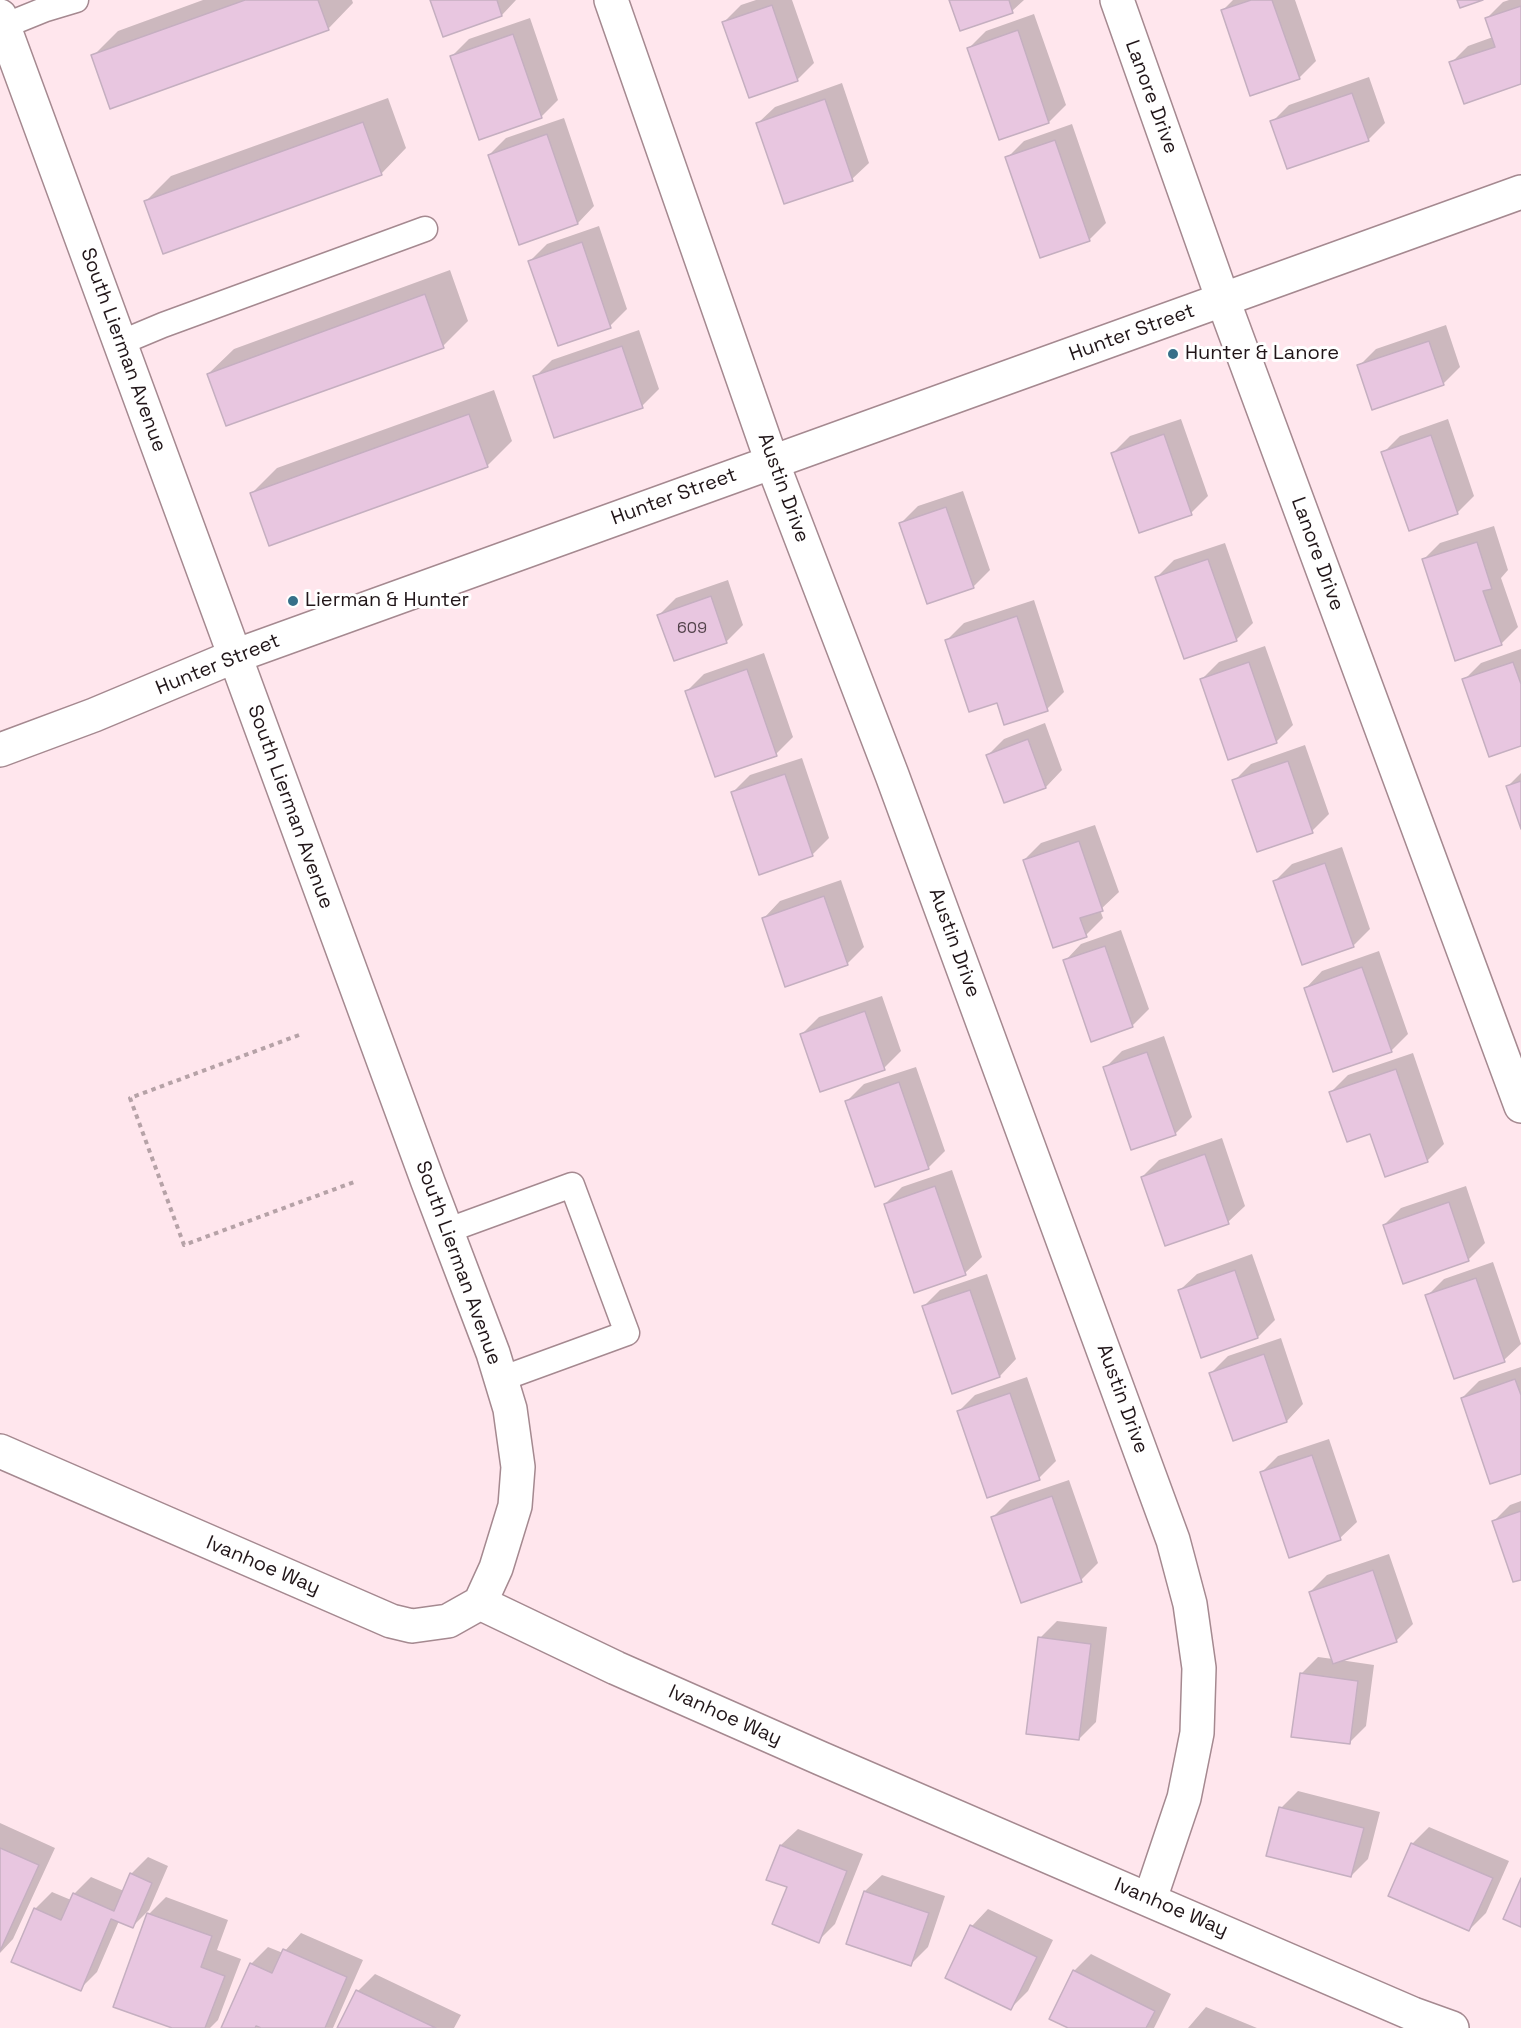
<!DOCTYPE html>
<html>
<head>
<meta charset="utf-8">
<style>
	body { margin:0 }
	canvas { display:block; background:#ffe6ed }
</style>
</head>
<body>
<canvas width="1521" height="2028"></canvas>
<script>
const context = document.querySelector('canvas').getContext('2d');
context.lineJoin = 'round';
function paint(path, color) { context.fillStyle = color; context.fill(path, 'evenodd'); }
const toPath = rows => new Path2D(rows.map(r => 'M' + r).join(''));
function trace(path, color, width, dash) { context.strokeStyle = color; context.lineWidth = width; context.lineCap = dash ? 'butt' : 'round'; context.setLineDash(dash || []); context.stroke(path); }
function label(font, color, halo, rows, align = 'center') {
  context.font = font + ' "Space Grotesk",sans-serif'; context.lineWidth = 6; context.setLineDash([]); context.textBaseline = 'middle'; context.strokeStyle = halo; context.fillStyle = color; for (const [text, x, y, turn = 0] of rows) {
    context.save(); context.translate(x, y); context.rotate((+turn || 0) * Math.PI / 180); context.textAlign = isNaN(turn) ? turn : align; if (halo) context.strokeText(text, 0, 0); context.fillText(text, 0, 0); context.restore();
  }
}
paint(toPath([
	[203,0,352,0,353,3,328,29,93,56,118,31],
	[432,0,516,0,502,15],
	[756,0,792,0,814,63,797,80,724,22,741,5],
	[951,0,1024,0,1012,11],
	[1233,0,1295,0,1316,61,1299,78,1222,11],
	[1509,0,1521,0,1521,83,1451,63,1468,46,1493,37,1486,19,1503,2],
	[1034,14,1066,105,1049,122,1000,138,969,48,986,31],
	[530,18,558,100,541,117,452,56,469,39],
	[1369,77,1385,123,1368,140,1272,122,1289,105],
	[842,83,869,163,852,179,758,123,775,107],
	[388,98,406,148,381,174,146,201,171,176],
	[564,118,594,206,578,223,489,155,506,138],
	[1072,124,1106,223,1089,240,1007,158,1024,141],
	[599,226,627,309,610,326,530,261,547,244],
	[450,270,468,321,443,346,208,374,234,349],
	[1446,325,1460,367,1443,384,1359,366,1376,349],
	[639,330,659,389,642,406,535,377,552,360],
	[494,390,512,441,487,466,252,493,277,468],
	[1181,419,1208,496,1191,513,1113,453,1130,436],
	[1448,419,1474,496,1457,513,1383,453,1400,436],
	[963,491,990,570,973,587,901,523,918,506],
	[1494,526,1508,570,1501,578,1518,627,1501,644,1423,560,1440,543],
	[1225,543,1253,623,1236,640,1157,577,1174,560],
	[728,580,743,625,726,642,659,615,676,598],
	[1034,600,1064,692,1047,709,947,640,964,623],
	[1265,646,1293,725,1276,742,1202,679,1219,662],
	[1521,649,1521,744,1464,680,1481,663],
	[764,653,793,737,776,754,687,691,704,674],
	[1045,723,1062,770,1046,787,987,756,1004,739],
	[1305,745,1329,814,1312,831,1234,781,1251,764],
	[802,758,829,838,812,855,733,792,750,775],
	[1521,773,1521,825,1508,786],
	[1095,825,1119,892,1100,910,1103,918,1086,935,1024,860,1041,843],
	[1342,847,1370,929,1353,946,1275,881,1292,864],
	[841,880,864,947,847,964,764,918,780,901],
	[1121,930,1149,1009,1132,1026,1065,961,1081,944],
	[1379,951,1408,1034,1391,1051,1306,988,1322,971],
	[882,996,901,1051,884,1068,802,1034,819,1017],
	[1164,1036,1192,1117,1175,1134,1105,1068,1122,1051],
	[1413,1053,1444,1144,1427,1161,1371,1132,1331,1092,1348,1075],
	[916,1067,945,1151,928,1168,847,1101,864,1084],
	[1222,1138,1245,1206,1228,1222,1142,1177,1159,1160],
	[952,1170,982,1257,965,1273,885,1204,902,1187],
	[1466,1186,1485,1243,1468,1260,1384,1225,1401,1208],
	[1252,1254,1275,1320,1258,1337,1202,1356,1180,1290,1197,1274],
	[1493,1262,1521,1344,1504,1360,1455,1377,1427,1296,1444,1279],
	[987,1274,1016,1359,1000,1376,923,1307,940,1290],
	[1281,1338,1303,1404,1287,1421,1234,1439,1211,1373,1228,1356],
	[1521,1367,1521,1472,1462,1398,1479,1381],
	[1027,1377,1056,1461,1039,1478,958,1412,975,1395],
	[1329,1439,1357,1522,1340,1538,1261,1473,1278,1456],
	[1069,1480,1098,1563,1081,1580,993,1517,1010,1500],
	[1521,1501,1521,1578,1494,1521,1510,1505],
	[1389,1554,1413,1624,1396,1641,1340,1660,1374,1665,1366,1726,1349,1743,1301,1674,1318,1657,1333,1659,1310,1592,1327,1575],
	[1057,1621,1107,1627,1096,1722,1079,1739,1040,1638],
	[1298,1791,1380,1812,1368,1859,1351,1876,1281,1808],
	[0,1823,55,1848,13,1939,0,1953],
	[1429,1827,1509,1861,1486,1913,1469,1930,1390,1895,1412,1844],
	[798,1829,863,1854,835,1924,818,1941,788,1887,768,1879,781,1845],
	[148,1857,168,1866,149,1910,133,1926,119,1921,97,1972,80,1989,35,1909,52,1892,71,1900,74,1894,91,1877,124,1891,131,1874],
	[882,1875,945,1896,928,1947,911,1964,865,1891],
	[166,1897,228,1920,217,1950,241,1959,218,2020,210,2028,176,2028,149,1914],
	[988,1909,1053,1940,1028,1991,1011,2008,972,1926],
	[301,1933,363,1960,333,2028,223,2028,251,1964,268,1947,283,1953],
	[1091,1954,1171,1994,1154,2028,1072,2028,1074,1971],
	[375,1974,461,2015,454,2028,339,2028,358,1991],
	[1206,2007,1257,2028,1188,2028]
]), '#0003');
const building = toPath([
	[245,0,318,0,329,30,110,109,91,55,245,0],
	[430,0,497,0,502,16,443,37,430,0],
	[949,0,1009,0,1013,13,960,31,949,0],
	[1251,0,1272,0,1300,79,1250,96,1221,10,1251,0],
	[1457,0,1483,0,1460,8,1457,0],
	[772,5,798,81,749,98,722,22,772,5],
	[1521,6,1521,84,1464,104,1449,62,1495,47,1485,18,1521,6],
	[1018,30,1049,123,999,140,967,48,1018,30],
	[513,34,542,118,479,140,450,56,513,34],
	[1352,93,1369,141,1287,169,1270,121,1352,93],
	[825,99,853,181,784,204,756,123,825,99],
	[363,122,382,175,163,254,144,201,363,122],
	[547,134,578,224,519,245,488,155,547,134],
	[1055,140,1090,241,1040,258,1005,157,1055,140],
	[582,242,611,328,558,346,528,261,582,242],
	[425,294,444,348,226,426,207,374,425,294],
	[1429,341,1444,385,1372,410,1357,365,1429,341],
	[622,346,643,408,554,438,533,376,622,346],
	[469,414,488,467,269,546,250,493,469,414],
	[1164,434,1192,515,1139,533,1111,453,1164,434],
	[1431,435,1458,514,1409,531,1381,452,1431,435],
	[946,507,974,588,927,604,899,523,946,507],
	[1477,542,1492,589,1483,591,1502,645,1455,661,1422,559,1477,542],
	[1208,559,1237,641,1184,659,1155,577,1208,559],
	[711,596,727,643,674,661,657,615,711,596],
	[1017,616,1048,711,1004,725,997,703,969,712,945,640,1017,616],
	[1249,662,1277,743,1228,760,1200,679,1249,662],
	[1513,662,1521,684,1521,746,1489,757,1462,679,1513,662],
	[747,669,777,756,715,777,685,691,747,669],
	[1028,739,1046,788,1004,803,986,755,1028,739],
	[1288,761,1313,833,1257,852,1232,780,1288,761],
	[785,774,813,856,759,875,731,792,785,774],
	[1521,781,1521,829,1506,786,1521,781],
	[1079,841,1103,911,1080,918,1087,937,1053,948,1023,860,1079,841],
	[1325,863,1354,947,1302,965,1273,881,1325,863],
	[824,896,848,965,785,987,762,918,824,896],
	[1105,946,1133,1027,1091,1042,1063,960,1105,946],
	[1362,967,1392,1052,1333,1072,1304,988,1362,967],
	[865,1011,885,1070,820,1092,800,1034,865,1011],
	[1147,1052,1176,1135,1131,1150,1103,1067,1147,1052],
	[1396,1069,1428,1162,1385,1177,1370,1134,1347,1142,1329,1092,1396,1069],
	[899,1082,929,1169,875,1187,845,1101,899,1082],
	[1205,1154,1229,1224,1165,1246,1141,1177,1205,1154],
	[935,1186,966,1275,914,1293,884,1204,935,1186],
	[1449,1202,1469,1261,1403,1284,1383,1225,1449,1202],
	[1235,1270,1258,1338,1201,1358,1178,1290,1235,1270],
	[1476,1278,1505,1362,1454,1379,1425,1295,1476,1278],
	[970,1290,1000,1377,952,1394,922,1306,970,1290],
	[1264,1354,1287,1422,1233,1441,1209,1373,1264,1354],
	[1515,1379,1521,1395,1521,1474,1490,1484,1461,1398,1515,1379],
	[1010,1393,1040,1480,987,1498,957,1411,1010,1393],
	[1312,1455,1341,1540,1289,1558,1260,1472,1312,1455],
	[1052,1496,1082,1582,1021,1603,991,1517,1052,1496],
	[1521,1511,1521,1580,1513,1582,1492,1521,1521,1511],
	[1373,1570,1397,1642,1333,1664,1309,1592,1373,1570],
	[1038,1637,1091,1644,1079,1740,1026,1734,1038,1637],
	[1300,1673,1358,1681,1350,1744,1291,1737,1300,1673],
	[1279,1807,1364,1828,1351,1877,1266,1856,1279,1807],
	[1411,1843,1493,1878,1469,1931,1388,1896,1411,1843],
	[780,1845,847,1871,819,1943,772,1924,787,1887,766,1880,780,1845],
	[0,1848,39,1865,0,1951,0,1848],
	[130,1873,152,1883,133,1928,111,1919,81,1991,11,1962,34,1908,61,1920,73,1893,114,1911,130,1873],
	[1521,1878,1521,1927,1503,1919,1521,1878],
	[864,1891,929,1913,911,1966,846,1944,864,1891],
	[147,1913,212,1936,201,1967,225,1976,205,2028,172,2028,113,2007,147,1913],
	[970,1925,1037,1957,1011,2010,945,1978,970,1925],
	[283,1949,347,1977,325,2028,261,2028,256,2026,255,2028,221,2028,250,1963,272,1973,283,1949],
	[1073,1970,1155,2011,1146,2028,1068,2028,1049,2019,1073,1970],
	[356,1990,436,2028,337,2028,356,1990]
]);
paint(building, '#e8c6e0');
trace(building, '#c5afc0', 1.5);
const lane = toPath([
	[4,26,46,9,76,0],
	[120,343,163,325,425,229],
	[446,1231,572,1185,627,1333,501,1379]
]);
const street = toPath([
	[611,0,772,462,892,775,1173,1540,1190,1604,1199,1668,1197,1733,1184,1798,1150,1899],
	[1117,0,1223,300,1521,1106],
	[0,16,428,1182,493,1353,510,1409,518,1467,515,1506,496,1568,480,1603],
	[0,750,94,715,235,656,1521,192],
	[0,1451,391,1621,412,1626,448,1621,480,1603,616,1668,820,1758,1413,2014,1452,2028]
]);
trace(lane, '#a58990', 27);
trace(street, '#a58990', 36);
trace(toPath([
	[299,1035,130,1098,184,1245,354,1182]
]), '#b6a2a7', 4, [4.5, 4.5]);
trace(lane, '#fff', 24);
trace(street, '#fff', 33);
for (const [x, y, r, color] of [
	[1173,354,6,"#367089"],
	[293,601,6,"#367089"]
]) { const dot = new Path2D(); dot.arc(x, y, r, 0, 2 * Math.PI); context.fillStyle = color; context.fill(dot); trace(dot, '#fff', 2); }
label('16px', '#53424b', null, [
	["609",692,629]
]);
label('20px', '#211619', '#fff', [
	["Lanore Drive",1151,97,70],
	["Hunter Street",1132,333,-20],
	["South Lierman Avenue",123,350,70],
	["Austin Drive",783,488,70],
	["Hunter Street",674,497,-20],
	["Lanore Drive",1317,554,70],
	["Hunter Street",218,665,-22],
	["South Lierman Avenue",290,807,70],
	["Austin Drive",954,943,70],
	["South Lierman Avenue",458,1263,70],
	["Austin Drive",1122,1399,70],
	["Ivanhoe Way",263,1566,23],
	["Ivanhoe Way",725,1716,24],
	["Ivanhoe Way",1171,1908,23]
]);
label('20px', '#211619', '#fff', [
	["Hunter & Lanore",1185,354],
	["Lierman & Hunter",305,601]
], 'left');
</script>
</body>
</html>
